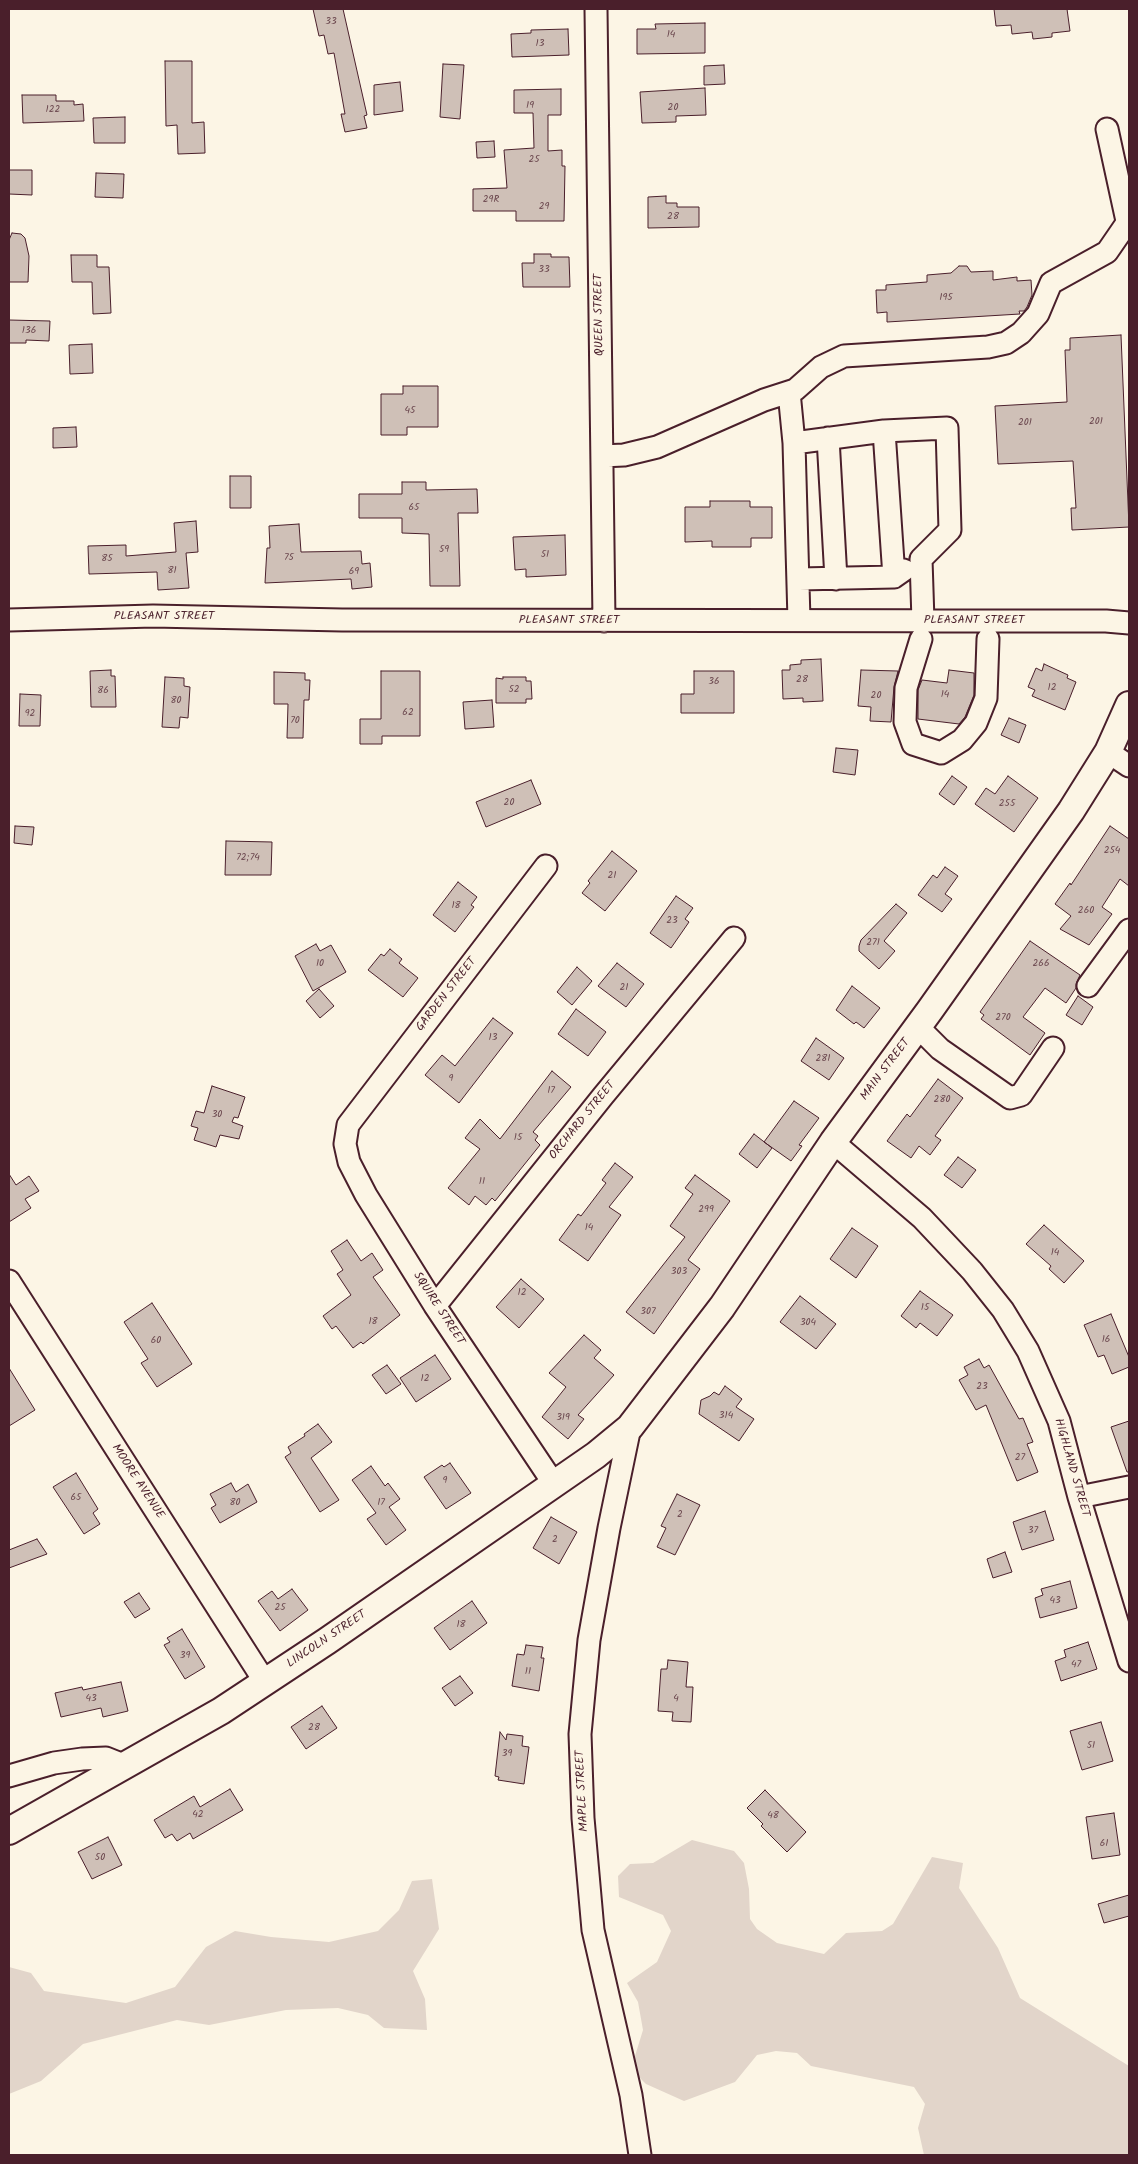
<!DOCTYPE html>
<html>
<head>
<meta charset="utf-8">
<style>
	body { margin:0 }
	#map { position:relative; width:1138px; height:2164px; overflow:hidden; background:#fcf5e5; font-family:Kalam,sans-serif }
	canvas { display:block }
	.frame { position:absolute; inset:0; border:10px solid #4a1f2b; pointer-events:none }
</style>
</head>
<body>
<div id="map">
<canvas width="1138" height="2164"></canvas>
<div class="frame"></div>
</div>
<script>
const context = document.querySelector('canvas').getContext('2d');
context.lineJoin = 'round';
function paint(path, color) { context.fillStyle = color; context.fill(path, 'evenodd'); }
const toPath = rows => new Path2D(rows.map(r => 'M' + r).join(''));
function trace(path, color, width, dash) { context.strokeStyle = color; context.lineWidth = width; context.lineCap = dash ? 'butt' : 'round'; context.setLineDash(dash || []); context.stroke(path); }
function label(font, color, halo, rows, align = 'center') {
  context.font = font + ' Kalam,sans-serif'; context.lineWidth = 4; context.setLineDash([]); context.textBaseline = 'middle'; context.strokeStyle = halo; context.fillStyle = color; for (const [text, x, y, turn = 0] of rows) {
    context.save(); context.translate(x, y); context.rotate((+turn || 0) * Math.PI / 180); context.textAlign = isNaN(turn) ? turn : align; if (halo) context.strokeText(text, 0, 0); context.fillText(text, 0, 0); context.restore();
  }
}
paint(toPath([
	[692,1840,734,1851,744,1863,749,1889,750,1919,757,1929,777,1943,824,1954,846,1933,882,1931,893,1924,932,1857,963,1863,959,1888,998,1948,1020,1998,1129,2066,1129,2155,924,2155,918,2128,925,2104,914,2087,811,2066,797,2053,776,2051,757,2055,735,2082,684,2101,646,2084,631,2069,643,2030,638,2002,627,1983,657,1962,671,1931,663,1915,619,1897,618,1876,630,1864,653,1863],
	[432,1879,439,1929,413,1971,425,1999,427,2030,384,2028,368,2015,338,2008,286,2010,209,2025,177,2020,83,2044,41,2081,9,2094,9,1967,31,1973,44,1991,126,2003,175,1987,206,1947,235,1931,271,1937,329,1942,378,1931,399,1910,412,1881]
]), '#e2d5ca');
const building = toPath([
	[313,9,343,9,367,115,364,116,367,128,345,132,341,114,345,114,334,53,328,54,324,35,319,36,313,9],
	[994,9,1067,9,1070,31,1052,33,1052,37,1033,39,1032,32,1012,34,1011,25,996,26,994,9],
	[705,23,705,53,637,54,637,29,656,29,655,24,705,23],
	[568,29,569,55,512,57,511,34,531,33,531,30,568,29],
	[165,61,192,61,192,123,204,122,205,153,178,154,177,125,166,126,165,61],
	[443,64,464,65,460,119,440,117,443,64],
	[724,65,725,84,704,85,704,66,724,65],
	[400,82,403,111,374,115,374,85,400,82],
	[705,88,706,115,676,116,676,122,642,123,640,92,705,88],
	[561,89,561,115,548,115,548,151,562,150,562,166,565,166,564,221,516,221,516,211,473,211,473,189,507,188,504,150,534,148,533,113,514,113,514,90,561,89],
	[22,95,56,95,56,101,74,101,74,105,83,104,84,121,23,123,22,95],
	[125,117,125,143,94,143,93,118,125,117],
	[494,141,495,157,477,158,476,142,494,141],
	[9,170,32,170,32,195,9,194,9,170],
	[96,173,124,174,123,198,95,197,96,173],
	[666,196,666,203,677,203,677,207,699,207,699,227,648,228,648,197,666,196],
	[12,233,21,234,25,238,29,256,28,282,9,282,9,240,12,233],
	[534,254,551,254,551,257,569,257,570,287,523,287,522,263,534,263,534,254],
	[71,255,97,255,97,267,109,267,111,313,93,314,92,282,72,282,71,255],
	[959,266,967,266,971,272,993,271,993,280,1017,277,1017,281,1031,280,1032,295,1027,307,1024,311,1019,311,1020,314,887,322,887,312,877,313,876,290,886,290,886,285,927,282,927,275,951,273,959,266],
	[9,320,50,321,49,341,26,340,26,343,9,343,9,320],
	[1121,335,1129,527,1072,530,1071,508,1076,508,1073,461,998,464,995,406,1067,402,1065,350,1070,350,1070,338,1121,335],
	[92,344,93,373,70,374,69,345,92,344],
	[403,386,438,386,438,427,407,427,407,435,381,435,381,394,403,394,403,386],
	[76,427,77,447,53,448,53,428,76,427],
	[230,476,251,476,251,508,230,508,230,476],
	[402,482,426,482,426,490,477,489,478,513,458,513,460,586,430,586,429,534,402,533,402,518,359,518,359,494,402,494,402,482],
	[710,501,750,501,750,507,772,507,772,538,751,538,751,547,712,547,712,541,685,542,685,507,710,507,710,501],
	[196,521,198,552,186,553,189,588,158,590,157,572,89,574,88,546,126,545,126,556,176,552,174,523,196,521],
	[299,524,301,552,361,551,362,564,370,563,372,587,352,589,351,579,265,583,267,548,270,548,269,526,299,524],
	[565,535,566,575,526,577,526,569,515,570,513,537,565,535],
	[821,659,823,701,803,702,803,698,783,699,782,670,790,670,790,665,801,664,801,660,821,659],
	[1044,664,1068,675,1067,678,1076,682,1065,710,1032,696,1035,690,1028,687,1036,668,1042,671,1044,664],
	[111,670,111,676,115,676,116,707,91,707,90,671,111,670],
	[861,670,898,671,894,687,891,722,870,721,871,707,858,706,861,670],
	[949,670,974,673,974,695,965,717,959,724,918,719,918,690,922,680,947,683,949,670],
	[381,671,420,671,420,736,382,736,382,744,360,744,360,719,381,719,381,671],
	[694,671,734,671,734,713,681,713,681,694,694,694,694,671],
	[274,672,305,673,305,680,310,680,309,700,304,700,303,738,287,738,288,704,274,704,274,672],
	[165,677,184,678,184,686,190,687,188,718,180,717,179,728,162,727,165,677],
	[503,677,526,677,526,681,531,681,532,699,526,699,526,703,496,703,496,678,503,679,503,677],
	[20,694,41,695,40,726,19,726,20,694],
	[492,700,494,727,465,729,463,702,492,700],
	[1009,718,1026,725,1019,743,1001,735,1009,718],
	[836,748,858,750,855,775,833,772,836,748],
	[952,776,967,787,954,805,939,794,952,776],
	[1008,776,1038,798,1014,832,975,804,986,788,995,794,1008,776],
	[531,780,541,804,486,827,476,802,531,780],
	[15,826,34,827,32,845,14,843,15,826],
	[1110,826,1129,839,1129,886,1120,879,1102,907,1112,914,1089,945,1060,929,1071,916,1055,904,1070,883,1071,885,1110,826],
	[226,841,272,842,271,875,225,875,226,841],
	[612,851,637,871,605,911,582,893,590,883,588,881,612,851],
	[945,867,958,876,945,894,952,899,942,912,918,895,933,875,937,878,945,867],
	[458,882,477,897,471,905,474,907,455,932,433,915,458,882],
	[676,896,693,908,685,919,689,922,671,948,650,933,676,896],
	[896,904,907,913,884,941,895,951,879,969,859,951,859,946,861,940,896,904],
	[1030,941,1080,975,1076,984,1076,988,1066,1003,1045,988,1023,1017,1045,1033,1030,1055,981,1019,984,1015,980,1012,1030,941],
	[316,944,320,951,331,945,346,972,313,991,295,956,316,944],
	[390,949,402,959,399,963,418,978,403,997,368,970,381,954,384,956,390,949],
	[617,963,644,984,626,1007,598,986,617,963],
	[577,967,592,981,572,1005,557,992,577,967],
	[852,986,880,1008,864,1028,856,1022,854,1024,836,1010,852,986],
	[319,989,334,1006,320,1018,306,1001,319,989],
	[1078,996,1093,1007,1082,1025,1066,1015,1078,996],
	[576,1009,606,1032,588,1056,558,1034,576,1009],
	[493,1018,513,1033,459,1103,425,1075,442,1055,455,1066,493,1018],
	[816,1038,844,1058,829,1080,801,1061,816,1038],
	[552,1071,571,1087,533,1132,538,1136,535,1140,540,1145,495,1201,492,1198,486,1205,475,1196,469,1205,448,1188,480,1149,465,1138,480,1119,500,1139,552,1071],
	[938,1079,963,1098,935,1136,941,1140,930,1155,919,1146,911,1158,887,1141,907,1114,910,1117,938,1079],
	[212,1086,245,1097,238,1118,234,1117,232,1122,243,1126,239,1139,220,1135,216,1147,194,1140,198,1128,191,1126,196,1111,204,1113,212,1086],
	[794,1101,819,1118,799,1145,802,1146,791,1161,764,1142,794,1101],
	[754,1134,772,1148,757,1168,739,1154,754,1134],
	[958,1157,976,1170,962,1188,944,1175,958,1157],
	[615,1163,633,1177,609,1207,621,1215,588,1261,559,1240,578,1214,581,1216,606,1183,602,1180,615,1163],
	[9,1174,16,1185,29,1176,39,1191,25,1199,31,1208,9,1222,9,1174],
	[695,1175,730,1201,688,1260,700,1269,654,1334,626,1312,685,1237,670,1226,693,1194,685,1188,695,1175],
	[1044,1225,1084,1261,1064,1283,1049,1269,1051,1266,1026,1244,1044,1225],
	[852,1228,878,1246,856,1278,830,1259,852,1228],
	[347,1240,361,1261,372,1253,383,1270,373,1277,400,1315,363,1344,361,1342,353,1348,336,1326,332,1329,323,1316,351,1295,337,1274,343,1270,331,1251,347,1240],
	[521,1279,544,1299,519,1328,496,1307,521,1279],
	[920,1291,953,1315,937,1336,920,1323,916,1328,901,1316,920,1291],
	[800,1296,836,1324,816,1349,780,1322,800,1296],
	[152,1303,192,1364,157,1387,141,1363,148,1359,124,1322,152,1303],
	[1111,1314,1129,1357,1129,1367,1112,1374,1104,1355,1098,1357,1084,1325,1111,1314],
	[584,1335,601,1350,594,1358,614,1375,578,1415,584,1419,568,1439,542,1417,566,1387,549,1373,584,1335],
	[435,1355,451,1379,416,1402,400,1378,435,1355],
	[979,1359,984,1368,989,1365,1019,1419,1023,1418,1033,1442,1027,1444,1038,1472,1017,1481,986,1405,976,1410,959,1380,968,1375,964,1367,979,1359],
	[387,1365,401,1384,386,1394,372,1375,387,1365],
	[9,1368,35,1410,9,1426,9,1368],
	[725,1386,742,1399,736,1407,754,1419,739,1441,699,1414,701,1400,710,1396,714,1392,719,1395,725,1386],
	[1129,1421,1129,1472,1127,1472,1111,1427,1129,1421],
	[318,1424,332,1442,311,1458,339,1500,320,1512,285,1457,291,1453,288,1447,305,1436,304,1434,318,1424],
	[450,1463,471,1493,446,1509,424,1477,442,1465,444,1467,450,1463],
	[371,1466,385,1486,388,1483,400,1499,389,1507,406,1530,386,1545,367,1519,376,1513,352,1480,371,1466],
	[76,1473,98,1509,93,1513,100,1524,84,1534,53,1487,76,1473],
	[231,1483,236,1492,248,1484,257,1502,220,1523,211,1508,216,1505,210,1494,231,1483],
	[677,1494,700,1505,675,1555,657,1547,666,1528,661,1526,677,1494],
	[1045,1511,1054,1540,1022,1550,1013,1522,1045,1511],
	[551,1517,577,1532,559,1564,533,1548,551,1517],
	[37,1539,47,1554,9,1568,9,1550,37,1539],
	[1005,1552,1012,1572,993,1578,987,1559,1005,1552],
	[1070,1581,1077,1608,1040,1618,1035,1598,1043,1595,1041,1589,1070,1581],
	[292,1589,308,1610,280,1631,258,1601,272,1591,278,1599,292,1589],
	[139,1593,150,1609,135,1618,124,1602,139,1593],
	[472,1601,487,1623,450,1650,434,1628,472,1601],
	[182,1629,205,1667,185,1679,164,1645,170,1642,167,1638,182,1629],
	[1088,1642,1097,1669,1061,1681,1055,1661,1066,1657,1064,1650,1088,1642],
	[526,1645,543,1647,541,1658,544,1658,539,1691,512,1686,517,1654,524,1655,526,1645],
	[668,1660,688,1662,686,1687,693,1687,691,1722,672,1721,673,1712,658,1711,661,1669,667,1669,668,1660],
	[460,1676,473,1693,455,1706,442,1688,460,1676],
	[121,1682,128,1711,103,1717,101,1708,61,1717,55,1693,82,1687,83,1690,121,1682],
	[322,1706,337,1728,306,1749,291,1727,322,1706],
	[1101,1722,1113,1761,1082,1770,1070,1731,1101,1722],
	[500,1732,506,1740,507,1734,523,1736,522,1746,529,1747,524,1784,498,1780,499,1777,495,1776,500,1732],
	[230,1789,243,1810,193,1839,190,1833,177,1841,172,1834,165,1838,154,1820,194,1796,200,1807,230,1789],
	[765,1790,806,1832,787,1852,761,1826,763,1824,747,1808,765,1790],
	[1114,1813,1120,1855,1092,1859,1086,1817,1114,1813],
	[108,1837,122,1865,92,1879,78,1852,108,1837],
	[1129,1895,1129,1916,1104,1923,1098,1904,1129,1895]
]);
paint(building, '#cfc0b7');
trace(building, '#4a1f2b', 1);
const minor = toPath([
	[596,9,604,621],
	[1107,129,1127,221],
	[789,392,794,443,799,620],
	[884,431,894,577],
	[828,438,836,579],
	[794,443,884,431,947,428,950,530,921,559,923,621],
	[602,456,624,455,657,447,764,400,795,390,821,367,844,356,988,347,1006,343,1021,333,1038,314,1051,283,1107,252,1129,220],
	[799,579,894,577,904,570],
	[9,620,153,616,342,620,1106,621,1129,623],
	[921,639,906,688,905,722,913,744,941,753,962,740,976,723,986,698,988,639],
	[1108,752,1129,766],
	[546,866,348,1125,345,1144,349,1162,366,1195,435,1306,554,1484],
	[1088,986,1129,930],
	[918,1027,940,1049,1010,1098,1021,1095,1053,1048],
	[833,1142,922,1218,972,1271,1003,1310,1028,1351,1059,1421,1079,1497,1129,1661],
	[9,1281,265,1682],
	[435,1306,603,1096,734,938],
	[630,1427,609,1528,589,1640,580,1734,583,1818,593,1930,631,2095,640,2155],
	[1079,1497,1129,1487],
	[9,1776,54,1763,82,1759,106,1758,126,1766]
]);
const major = toPath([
	[9,1831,221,1711,327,1641,596,1455,630,1427,722,1307,833,1142,930,1010,1071,811,1108,752,1129,705]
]);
trace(minor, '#4a1f2b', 25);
trace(major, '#4a1f2b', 30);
trace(minor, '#fcf5e5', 21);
trace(major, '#fcf5e5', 26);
label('10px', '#6b474e', null, [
	["33",331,22],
	["14",671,35],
	["13",540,44],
	["19",530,106],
	["20",673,108],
	["122",53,110],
	["25",534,160],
	["29R",491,200],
	["29",544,207],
	["28",673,217],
	["33",544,270],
	["195",946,298],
	["136",29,331],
	["45",410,411],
	["201",1096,422],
	["201",1025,423],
	["65",414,508],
	["59",444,550],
	["51",545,555],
	["75",289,558],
	["85",107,559],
	["81",172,571],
	["69",354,572],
	["28",802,680],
	["36",714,682],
	["12",1052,688],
	["52",514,690],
	["86",103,691],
	["14",945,695],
	["20",876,696],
	["80",176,701],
	["62",408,713],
	["92",30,714],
	["70",295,721],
	["20",509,803],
	["255",1007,804],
	["254",1112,851],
	["72;74",248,858],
	["21",612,876],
	["18",456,906],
	["260",1086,911],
	["23",672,921],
	["271",873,943],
	["10",320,964],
	["266",1041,964],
	["21",624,988],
	["270",1003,1018],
	["13",493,1038],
	["281",823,1059],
	["9",451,1079],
	["17",551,1091],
	["280",942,1100],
	["30",217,1115],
	["15",518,1138],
	["11",482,1182],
	["299",706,1210],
	["14",589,1228],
	["14",1055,1253],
	["303",679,1272],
	["12",522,1293],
	["15",925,1308],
	["307",648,1312],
	["18",373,1322],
	["304",808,1323],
	["16",1106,1340],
	["60",156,1341],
	["12",425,1379],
	["23",982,1387],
	["314",726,1416],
	["319",563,1418],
	["27",1020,1458],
	["9",445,1481],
	["65",76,1498],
	["80",235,1503],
	["17",381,1503],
	["2",680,1515],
	["37",1033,1531],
	["2",555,1540],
	["43",1055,1601],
	["25",280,1608],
	["18",461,1625],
	["39",185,1656],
	["47",1076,1665],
	["11",528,1672],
	["43",91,1699],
	["4",676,1699],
	["28",314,1728],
	["51",1091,1746],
	["39",507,1754],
	["42",198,1815],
	["48",773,1816],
	["61",1104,1844],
	["50",100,1858]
]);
label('12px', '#4a1f2b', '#fcf5e5', [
	["QUEEN STREET",600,315,-91],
	["PLEASANT STREET",164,617],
	["PLEASANT STREET",569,621],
	["PLEASANT STREET",974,621],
	["GARDEN STREET",447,995,-52],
	["MAIN STREET",886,1070,-53],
	["ORCHARD STREET",583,1121,-51],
	["SQUIRE STREET",438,1309,57],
	["HIGHLAND STREET",1071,1468,74],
	["MOORE AVENUE",137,1482,57],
	["LINCOLN STREET",327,1640,-34],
	["MAPLE STREET",583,1791,-93]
]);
</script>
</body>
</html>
